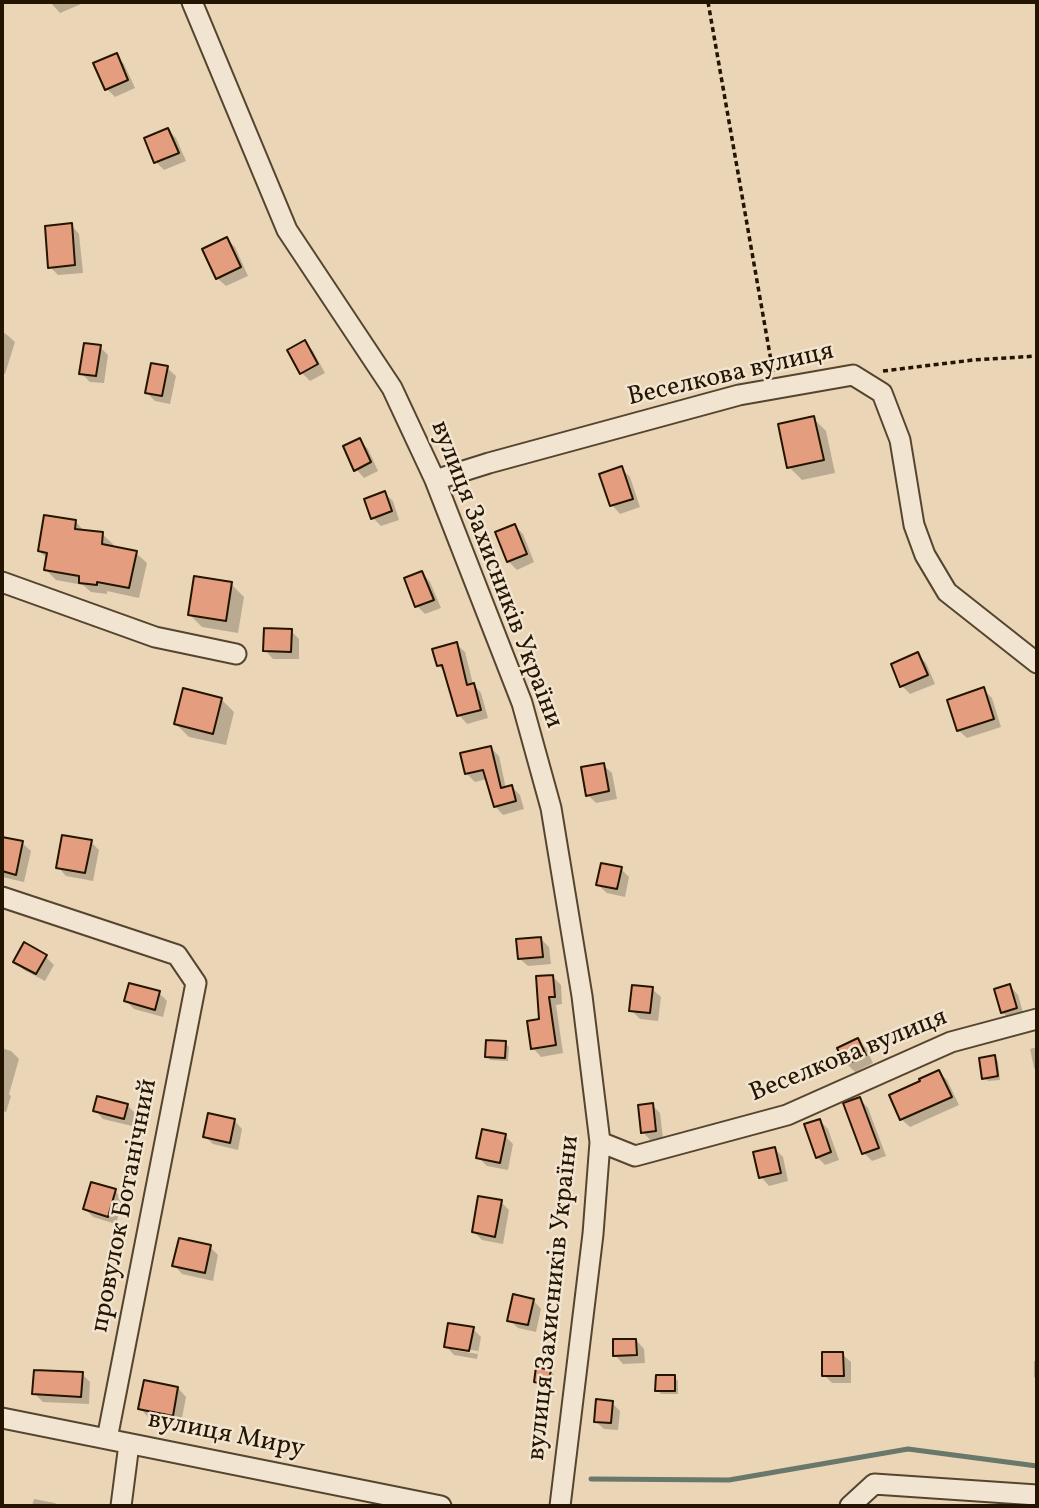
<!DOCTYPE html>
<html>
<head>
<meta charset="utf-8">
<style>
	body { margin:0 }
	#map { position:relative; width:1039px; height:1508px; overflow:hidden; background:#ead5b7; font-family:Vollkorn,serif }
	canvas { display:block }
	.frame { position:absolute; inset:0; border:4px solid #241500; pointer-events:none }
</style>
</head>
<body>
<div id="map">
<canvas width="1039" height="1508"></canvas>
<div class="frame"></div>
</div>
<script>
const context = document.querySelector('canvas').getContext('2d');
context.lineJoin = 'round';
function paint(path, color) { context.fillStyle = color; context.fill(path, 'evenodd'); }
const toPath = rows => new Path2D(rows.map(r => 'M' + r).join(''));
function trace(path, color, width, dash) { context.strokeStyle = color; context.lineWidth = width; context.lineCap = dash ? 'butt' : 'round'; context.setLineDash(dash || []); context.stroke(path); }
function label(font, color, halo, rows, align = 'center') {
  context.font = font + ' Vollkorn,serif'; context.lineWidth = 5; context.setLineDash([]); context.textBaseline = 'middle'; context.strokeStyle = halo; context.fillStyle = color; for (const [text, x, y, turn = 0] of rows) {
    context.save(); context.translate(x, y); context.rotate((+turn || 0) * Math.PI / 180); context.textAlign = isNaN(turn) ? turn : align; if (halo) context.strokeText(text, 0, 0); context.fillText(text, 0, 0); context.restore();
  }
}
paint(toPath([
	[50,2,86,2,60,13],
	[116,55,124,64,135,88,115,97,107,89],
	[168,130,176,138,186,161,164,170,156,162],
	[71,225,79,234,83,273,58,275,50,267],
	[227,239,235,247,248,276,226,286,217,278],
	[2,332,6,334,15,342,5,374,2,373],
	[304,343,313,351,325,373,310,381,302,373],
	[100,347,108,355,104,383,90,382,81,373],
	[167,368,176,376,170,404,155,401,147,393],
	[813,418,826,431,835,473,802,480,789,467],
	[359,440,368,449,378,471,364,478,356,469],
	[621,468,630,477,640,507,620,514,612,505],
	[384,493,393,501,399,520,381,526,373,518],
	[76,522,85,532,102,534,113,544,113,548,136,553,147,563,139,598,107,591,107,594,91,592,83,585,56,580,46,570,48,559,39,551],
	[515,526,523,534,534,562,517,570,508,561],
	[422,573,430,582,441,608,425,614,417,606],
	[231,584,244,597,238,633,202,627,189,614],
	[291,631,299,639,299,659,273,659,265,650],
	[456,644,465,652,473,684,481,693,488,718,467,724,459,715,447,674,438,665],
	[917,654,926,663,935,684,910,694,902,686],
	[983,689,992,698,1001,727,967,738,958,730],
	[221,699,234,712,226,745,189,737,176,724],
	[491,748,499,756,506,789,512,787,520,795,524,809,503,815,495,806,487,779,475,782,466,773],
	[603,765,612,773,617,799,596,803,588,795],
	[2,839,22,843,31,851,24,882,2,877],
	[91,842,99,850,93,881,66,876,58,867],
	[621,869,629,877,625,897,607,893,598,885],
	[541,939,549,947,551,964,528,966,519,958],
	[46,957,54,965,45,981,24,970,15,961],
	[552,976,561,985,562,1004,556,1005,563,1053,541,1057,533,1048],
	[1010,986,1018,995,1024,1016,1011,1020,1002,1012],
	[652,989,661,997,658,1021,640,1019,631,1010],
	[159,993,167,1001,163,1017,134,1009,126,1001],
	[857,1040,866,1048,873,1063,855,1072,847,1064],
	[505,1043,509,1047,508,1061,490,1060,487,1056],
	[1037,1047,1037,1071,1034,1068,1030,1049],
	[2,1048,11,1051,19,1059,9,1094,11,1096,6,1112,2,1111],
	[994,1057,998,1061,1000,1080,988,1081,984,1078],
	[939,1072,947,1080,959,1105,910,1127,901,1119],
	[860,1099,868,1108,886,1156,872,1161,864,1153],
	[127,1105,136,1114,132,1126,103,1119,95,1110],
	[652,1105,660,1113,663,1139,651,1141,643,1132],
	[234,1120,242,1129,238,1150,213,1144,205,1136],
	[820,1121,828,1129,839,1160,825,1165,817,1157],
	[505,1136,513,1144,508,1170,487,1166,478,1157],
	[775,1149,783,1157,788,1181,769,1186,761,1177],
	[115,1191,123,1199,116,1224,93,1217,85,1209],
	[501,1202,509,1210,503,1244,482,1240,474,1232],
	[210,1247,218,1255,213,1281,182,1274,174,1265],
	[533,1300,541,1309,536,1332,518,1328,509,1320],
	[473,1329,481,1337,477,1359,454,1355,446,1346],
	[453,1347,478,1351,478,1354,453,1350],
	[636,1340,644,1349,645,1363,623,1364,615,1355],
	[842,1354,851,1362,851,1383,832,1383,824,1375],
	[1034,1361,1037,1361,1037,1380,1034,1377],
	[550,1371,554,1375,552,1387,539,1385,536,1381],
	[82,1374,90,1382,89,1404,43,1402,34,1393],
	[674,1377,678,1381,678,1394,661,1394,657,1390],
	[178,1388,186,1397,181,1423,148,1417,140,1408],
	[612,1403,620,1411,618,1430,604,1429,595,1421],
	[34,1499,55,1503,59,1506,32,1506]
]), '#0003');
trace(toPath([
	[591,1479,729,1480,908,1449,1037,1466]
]), '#6a776b', 5);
const building = toPath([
	[117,53,128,80,105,90,93,63,117,53],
	[168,128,179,153,154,163,144,138,168,128],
	[72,223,75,265,48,268,45,226,72,223],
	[227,237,241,267,216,279,202,249,227,237],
	[305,340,318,364,300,374,287,350,305,340],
	[84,343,101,345,96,376,79,374,84,343],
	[151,363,168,366,162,396,145,393,151,363],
	[814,416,824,460,787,468,778,424,814,416],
	[360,438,371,462,354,471,343,446,360,438],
	[622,466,633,499,610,506,599,474,622,466],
	[385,491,392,511,371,519,364,499,385,491],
	[44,515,76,520,75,529,103,532,102,544,137,551,129,588,97,582,97,585,79,583,79,576,44,570,47,553,38,551,44,515],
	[515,524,527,554,507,562,495,532,515,524],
	[422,571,434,600,415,607,404,578,422,571],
	[194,576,232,582,226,621,188,615,194,576],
	[264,628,292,629,291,652,263,651,264,628],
	[457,642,467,685,474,683,481,710,457,716,442,665,437,666,432,649,457,642],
	[918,652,928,675,900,687,891,664,918,652],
	[984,687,994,719,957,731,947,700,984,687],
	[183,688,222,698,213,734,174,724,183,688],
	[491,746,501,788,512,785,516,801,494,807,483,770,465,774,460,753,491,746],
	[604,763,609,791,586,796,581,767,604,763],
	[62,835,92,840,85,873,56,868,62,835],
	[2,837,23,841,16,875,2,871,2,837],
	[601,863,622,867,617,889,596,885,601,863],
	[541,937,543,957,518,959,516,939,541,937],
	[24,942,47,955,36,974,13,962,24,942],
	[553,975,555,997,549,997,556,1045,531,1049,527,1021,539,1019,536,976,553,975],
	[129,983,160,991,155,1010,124,1001,129,983],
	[1010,984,1017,1008,1001,1013,994,989,1010,984],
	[632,985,653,987,650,1013,629,1011,632,985],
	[858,1038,866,1055,845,1065,837,1048,858,1038],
	[486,1040,506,1041,505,1058,485,1057,486,1040],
	[995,1055,998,1076,982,1079,979,1058,995,1055],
	[939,1070,952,1097,900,1120,889,1095,920,1081,919,1079,939,1070],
	[97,1096,128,1104,124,1119,93,1111,97,1096],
	[860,1097,879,1148,862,1154,843,1103,860,1097],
	[653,1103,656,1131,641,1133,638,1105,653,1103],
	[208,1113,235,1119,230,1143,203,1137,208,1113],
	[820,1119,831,1152,816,1158,804,1124,820,1119],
	[482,1129,506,1134,500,1163,476,1158,482,1129],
	[775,1147,781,1173,759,1178,753,1152,775,1147],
	[91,1182,116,1189,108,1217,83,1209,91,1182],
	[478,1196,502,1200,495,1237,472,1232,478,1196],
	[179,1238,211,1245,205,1273,172,1266,179,1238],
	[513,1294,534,1299,528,1325,507,1321,513,1294],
	[448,1323,474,1327,469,1351,444,1347,448,1323],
	[613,1339,636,1339,637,1355,613,1356,613,1339],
	[822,1352,843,1352,844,1376,822,1376,822,1352],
	[536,1367,551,1370,548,1385,534,1382,536,1367],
	[34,1370,83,1372,81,1397,32,1394,34,1370],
	[656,1375,675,1375,675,1391,655,1391,656,1375],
	[144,1380,178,1387,173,1416,138,1409,144,1380],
	[596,1399,613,1401,611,1423,594,1422,596,1399]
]);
paint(building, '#e49e7f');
trace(building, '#241500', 2);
const minor = toPath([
	[192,2,287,230,392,388,435,480,522,703,551,808,582,996,600,1142,593,1234,560,1506],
	[435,480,489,463,739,395,853,375,882,393,900,440,914,525,925,555,947,592,1037,663],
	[2,582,155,637,236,654],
	[2,897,177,955,196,983,107,1439],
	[600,1142,635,1156,787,1115,951,1042,1037,1019],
	[2,1418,441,1506],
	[121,1506,129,1444],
	[850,1506,874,1484,1037,1495]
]);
trace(minor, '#56452e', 23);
trace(toPath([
	[708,2,773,372],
	[883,371,973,360,1037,356]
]), '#241500', 3.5, [5, 3.5]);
trace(minor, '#f1e4d0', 19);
label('26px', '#241500', '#f1e4d0', [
	["Веселкова вулиця",731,376,-13],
	["вулиця Захисників України",495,575,69],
	["Веселкова вулиця",849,1057,-22],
	["провулок Ботанічний",126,1206,-79],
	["вулиця Захисників України",555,1298,-84],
	["вулиця Миру",226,1436,11]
]);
</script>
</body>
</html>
